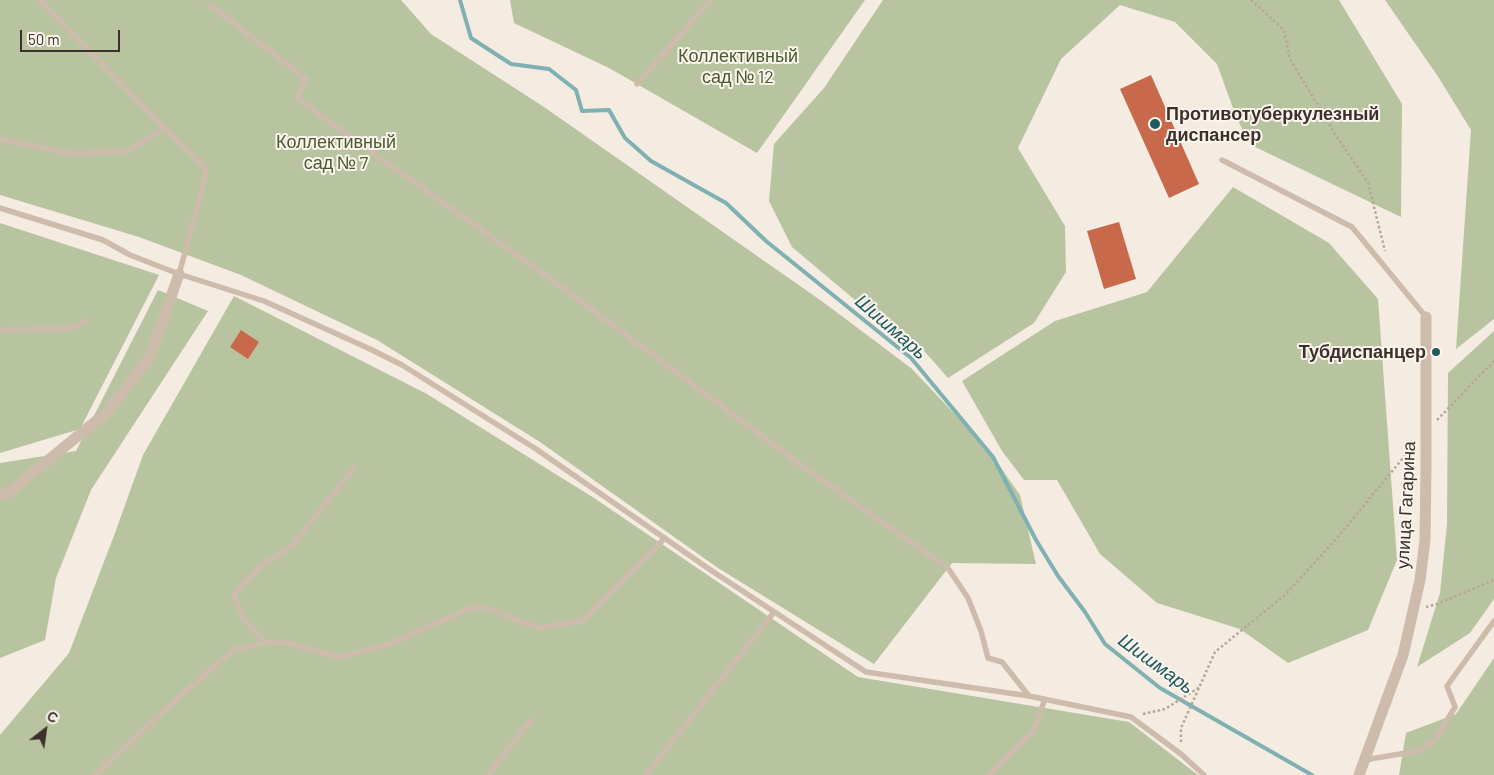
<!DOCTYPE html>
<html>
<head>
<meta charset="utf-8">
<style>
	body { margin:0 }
	#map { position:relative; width:1494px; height:775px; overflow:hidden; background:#f4ebe1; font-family:Barlow,sans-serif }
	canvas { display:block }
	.north { position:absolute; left:20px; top:705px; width:50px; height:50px; -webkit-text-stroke:4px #fbf5ee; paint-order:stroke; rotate:30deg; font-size:14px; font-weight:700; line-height:20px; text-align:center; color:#3b302b }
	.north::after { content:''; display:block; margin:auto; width:18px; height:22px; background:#3b302b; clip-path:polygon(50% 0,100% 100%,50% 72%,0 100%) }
	.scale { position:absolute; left:20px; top:30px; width:100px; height:22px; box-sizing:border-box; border:2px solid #3b302b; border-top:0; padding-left:6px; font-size:15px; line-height:18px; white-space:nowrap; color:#3b302b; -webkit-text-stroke:4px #fbf5ee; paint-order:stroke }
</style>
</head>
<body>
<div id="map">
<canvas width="1494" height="775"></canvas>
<div class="north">С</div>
<div class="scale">50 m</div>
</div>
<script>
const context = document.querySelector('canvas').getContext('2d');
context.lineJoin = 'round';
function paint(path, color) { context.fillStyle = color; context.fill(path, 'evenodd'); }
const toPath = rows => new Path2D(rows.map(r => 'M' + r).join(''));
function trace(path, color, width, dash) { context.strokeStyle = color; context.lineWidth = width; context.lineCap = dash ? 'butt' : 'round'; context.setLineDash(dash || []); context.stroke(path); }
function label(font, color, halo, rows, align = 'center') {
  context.font = font + ' Barlow,sans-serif'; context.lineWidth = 4; context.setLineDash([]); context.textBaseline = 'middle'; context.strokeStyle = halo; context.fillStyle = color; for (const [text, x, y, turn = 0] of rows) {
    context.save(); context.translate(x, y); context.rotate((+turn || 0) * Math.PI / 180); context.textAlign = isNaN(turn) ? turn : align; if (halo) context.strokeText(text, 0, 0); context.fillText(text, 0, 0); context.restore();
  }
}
paint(toPath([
	[0,0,401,0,431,34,544,107,823,302,911,368,987,448,1020,495,1036,564,952,563,874,664,718,568,540,442,377,340,241,275,139,237,0,195],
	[510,0,865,0,757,153,609,68,514,23],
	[883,0,1339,0,1402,104,1401,217,1251,145,1237,119,1217,64,1175,22,1120,5,1061,59,1018,148,1065,226,1066,272,1034,323,948,378,918,344,855,300,792,247,769,201,774,144,824,88],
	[1385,0,1494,0,1494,319,1456,349,1471,130,1437,75],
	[1233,187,1329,243,1378,299,1397,560,1368,630,1288,663,1240,629,1157,603,1100,554,1057,480,1024,480,1002,451,962,381,1055,321,1147,292],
	[0,223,159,275,80,429,0,453],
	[158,290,208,311,91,490,56,578,45,640,0,658,0,463,76,451],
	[234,296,427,394,594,498,858,677,1129,722,1198,775,0,775,0,735,69,653,115,533,143,455],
	[1494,331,1494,599,1470,633,1417,667,1440,593,1447,524,1448,373],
	[1494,658,1494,775,1399,775,1406,733,1456,714]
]), '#b8c4a0');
trace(toPath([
	[460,0,471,38,511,64,549,69,576,90,582,111,609,110,625,138,651,161,726,203,766,241,911,358,993,457,1036,540,1058,576,1085,612,1105,644,1160,688,1312,775]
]), '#7fb0b2', 4);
paint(toPath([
	[1151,75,1199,184,1169,198,1120,89],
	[1119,222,1136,279,1104,289,1087,231],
	[241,330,259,342,248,359,230,347]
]), '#c8694b');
trace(toPath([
	[1251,0,1284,30,1290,59,1335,134,1368,183,1385,251],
	[1437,420,1494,361],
	[1426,607,1437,604,1494,580],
	[1143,714,1165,709,1200,687],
	[1181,742,1181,728,1215,652,1286,594,1337,538,1413,446]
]), '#b9a596', 2.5, [2.5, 2.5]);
trace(toPath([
	[39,0,165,128],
	[210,5,306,79,297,98,324,118,563,288,805,468,948,568,968,598,981,631,988,658,1002,662,1029,696],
	[637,84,711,0],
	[0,139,73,154,128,151,165,128,206,168,202,191,179,274],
	[1222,160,1352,227,1426,317],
	[0,208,103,240,130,255,179,274,264,301,370,349,402,365,536,449,712,571,866,672,1029,696,1131,717,1181,754,1204,775],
	[0,330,57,329,77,326,86,321],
	[266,643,243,618,234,595,243,583,261,566,292,546,355,467],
	[1364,760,1418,751,1436,739,1455,707,1447,686,1494,621],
	[95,775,170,705,233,650,262,643,288,643,339,657,390,644,470,608,485,607,538,628,582,621,665,538],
	[488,775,530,721],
	[646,775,774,612],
	[989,775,1032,733,1045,699]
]), '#cdbbac', 5.5);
trace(toPath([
	[0,494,7,494,107,412,150,357,179,274],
	[1359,775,1403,655,1420,580,1425,540,1426,468,1426,317]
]), '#cdbbac', 11);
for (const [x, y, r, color] of [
	[1155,124,6,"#1f5a5e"],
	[1436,352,5,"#1f5a5e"]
]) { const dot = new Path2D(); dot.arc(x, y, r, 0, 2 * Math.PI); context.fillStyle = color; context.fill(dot); trace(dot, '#fbf5ee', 2); }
label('18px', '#4a5a2e', '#fbf5ee', [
	["Коллективный",738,56],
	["сад № 12",738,77],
	["Коллективный",336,142],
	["сад № 7",336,163]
]);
label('bold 18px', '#3b302b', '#fbf5ee', [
	["Противотуберкулезный",1166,114],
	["диспансер",1166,135],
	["Тубдиспанцер",1426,352,"right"]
], 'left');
label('18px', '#3b302b', '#fbf5ee', [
	["улица Гагарина",1406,505,-87]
]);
label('italic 19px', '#1f5a5e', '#fbf5ee', [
	["Шишмарь",891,327,41],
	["Шишмарь",1156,664,36]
]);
</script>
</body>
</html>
